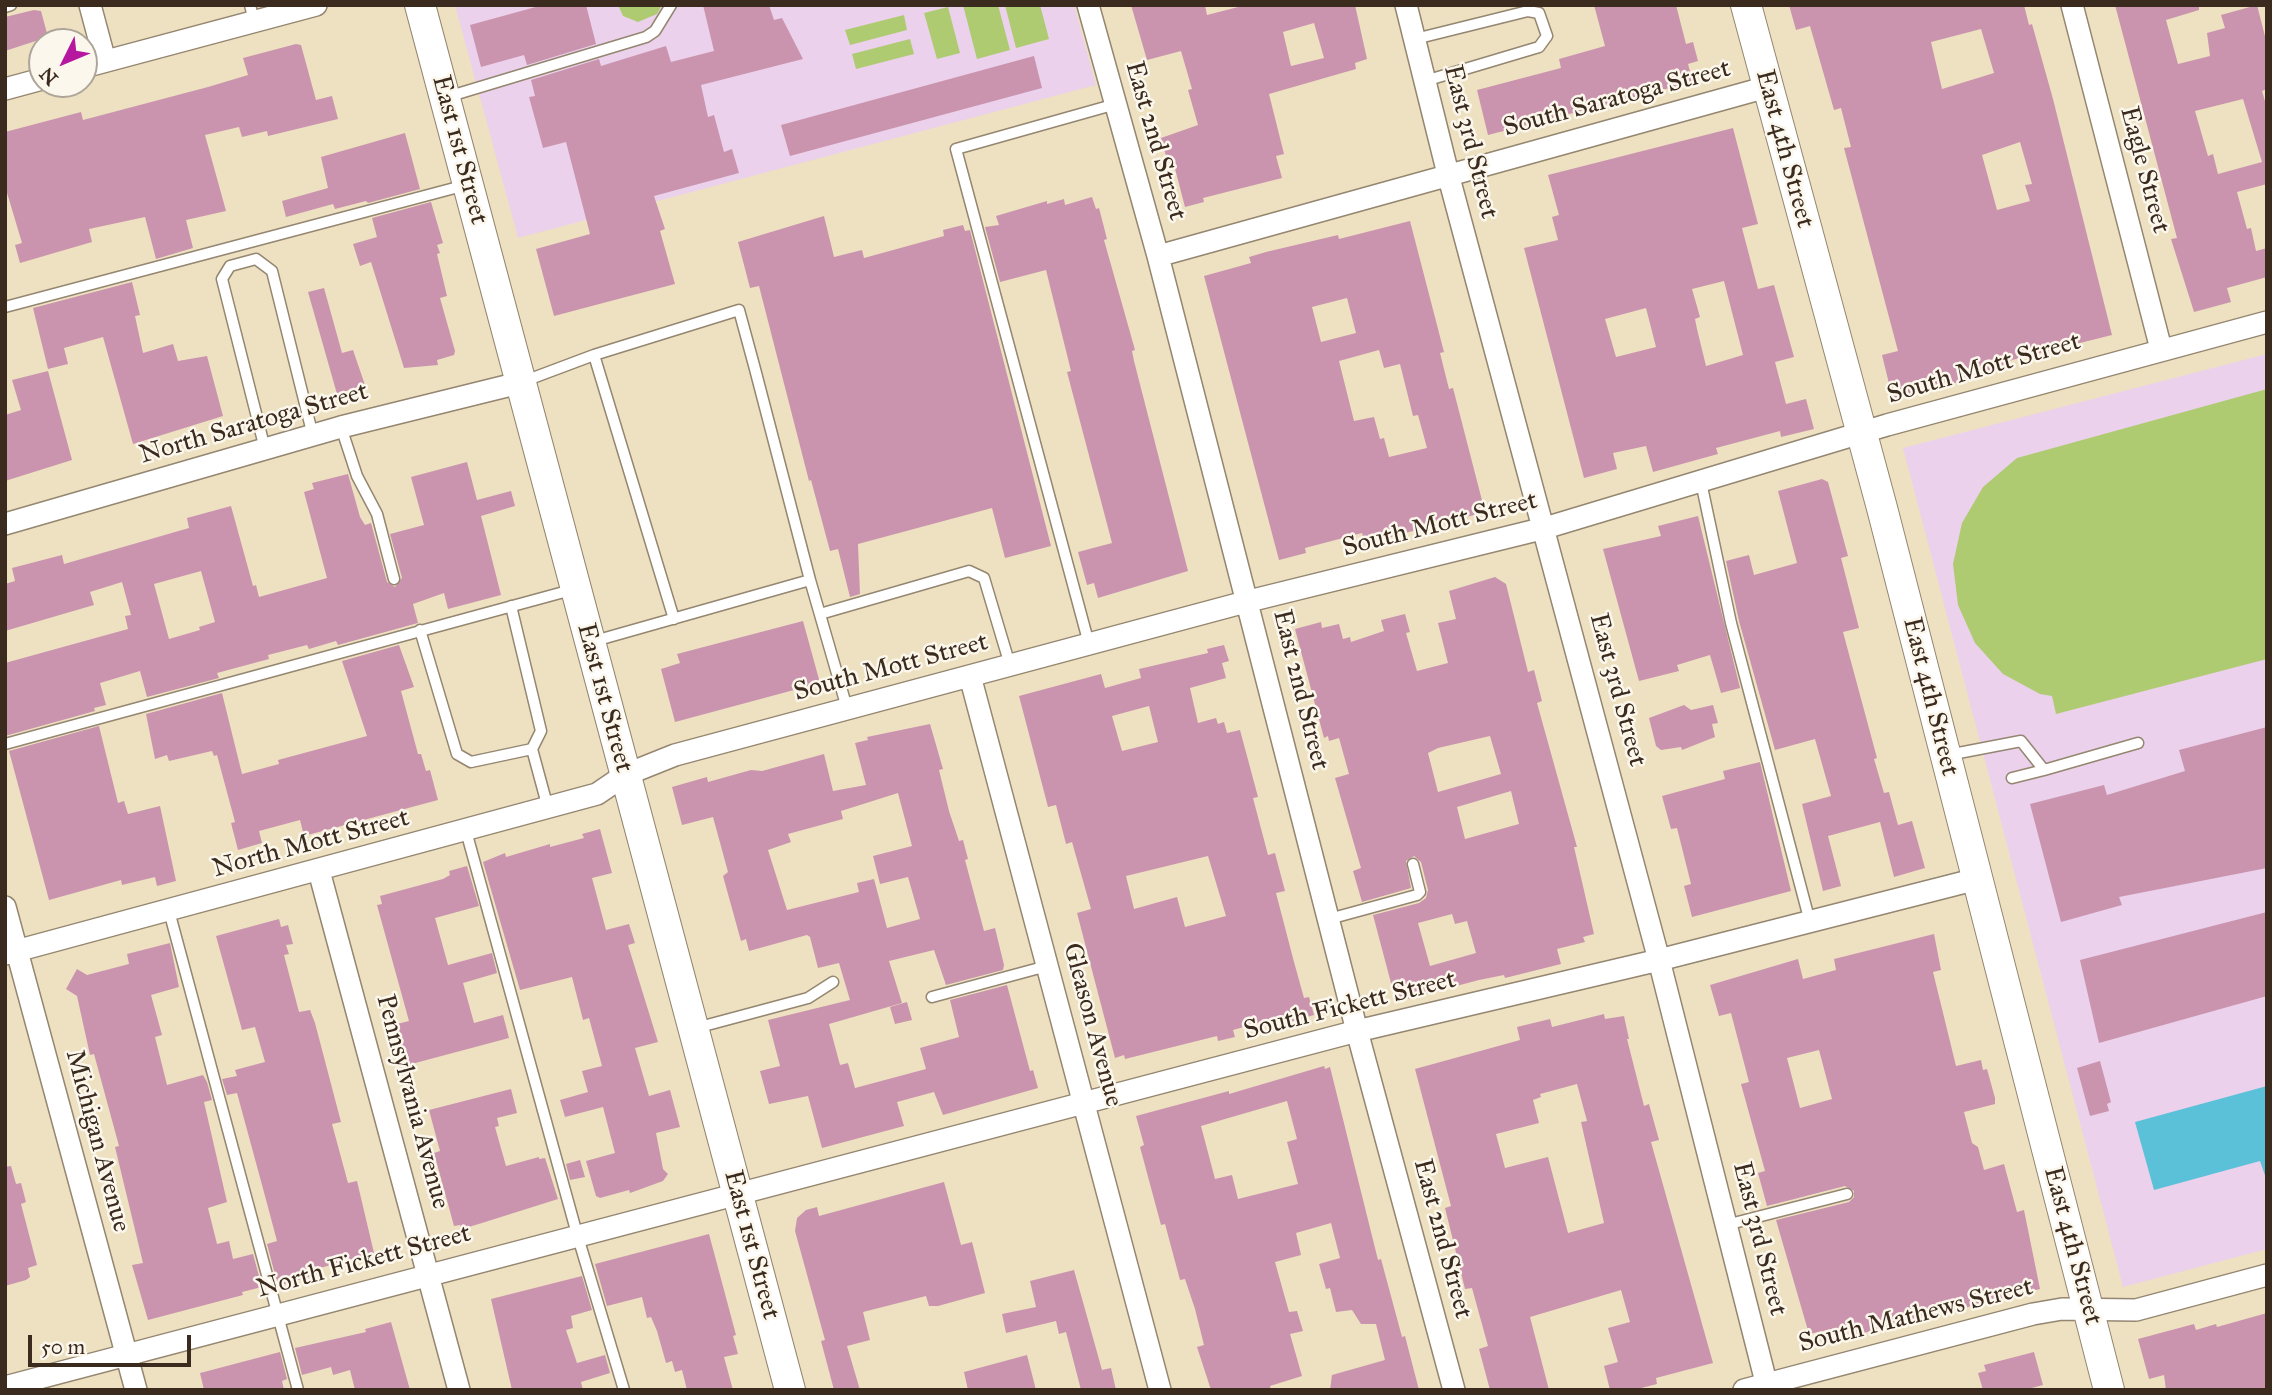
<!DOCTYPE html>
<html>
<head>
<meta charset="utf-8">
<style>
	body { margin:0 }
	#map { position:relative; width:2272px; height:1395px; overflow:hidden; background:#eee1c1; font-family:"IM FELL Great Primer",serif }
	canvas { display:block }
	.frame { position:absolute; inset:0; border:7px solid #3b2a1e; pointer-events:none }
	.north { position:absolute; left:28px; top:28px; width:70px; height:70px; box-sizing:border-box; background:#fbf7ec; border:2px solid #aea59a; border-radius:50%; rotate:227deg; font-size:19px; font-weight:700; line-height:28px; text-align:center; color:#3b2a1e }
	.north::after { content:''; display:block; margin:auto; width:24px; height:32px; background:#b5179e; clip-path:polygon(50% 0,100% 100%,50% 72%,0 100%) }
	.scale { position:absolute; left:28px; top:1335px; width:163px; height:32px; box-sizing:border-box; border:4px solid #3b2a1e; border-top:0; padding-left:9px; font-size:21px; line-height:24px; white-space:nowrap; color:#3b2a1e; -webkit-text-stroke:5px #fbf7ec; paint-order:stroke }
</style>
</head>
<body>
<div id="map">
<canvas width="2272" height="1395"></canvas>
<div class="frame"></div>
<div class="north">N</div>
<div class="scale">50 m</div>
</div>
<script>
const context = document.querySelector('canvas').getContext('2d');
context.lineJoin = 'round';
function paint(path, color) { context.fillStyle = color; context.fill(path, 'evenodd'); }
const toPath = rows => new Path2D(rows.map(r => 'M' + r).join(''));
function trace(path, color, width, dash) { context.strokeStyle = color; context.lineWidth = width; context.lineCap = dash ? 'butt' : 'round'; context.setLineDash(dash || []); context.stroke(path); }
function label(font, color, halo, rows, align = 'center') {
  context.font = font + ' "IM FELL Great Primer",serif'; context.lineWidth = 5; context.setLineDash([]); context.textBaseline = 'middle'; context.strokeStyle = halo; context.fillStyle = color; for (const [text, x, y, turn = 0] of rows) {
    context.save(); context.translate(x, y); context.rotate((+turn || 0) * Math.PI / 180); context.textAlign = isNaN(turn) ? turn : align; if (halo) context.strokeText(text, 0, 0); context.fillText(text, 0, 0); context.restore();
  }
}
paint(toPath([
	[455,5,1074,5,1096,85,518,238],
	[2267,354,2267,1249,2123,1287,1903,448]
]), '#ebd1eb');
paint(toPath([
	[618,5,662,5,657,14,638,22,623,16],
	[963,5,998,5,1010,50,977,59],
	[1005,5,1040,5,1049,39,1016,48],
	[948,7,960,53,937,59,924,13],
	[904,15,907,30,850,45,845,30],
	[910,39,914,54,856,69,852,54],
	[2267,389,2267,659,2056,714,2052,696,2040,694,2003,674,1975,643,1958,605,1953,564,1962,523,1983,487,2017,458]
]), '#aecb72');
paint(toPath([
	[2267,1086,2267,1181,2260,1161,2154,1190,2135,1122]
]), '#5bc1d8');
paint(toPath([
	[543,5,586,5,596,44,527,65,524,55,481,67,470,25],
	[703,5,769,5,774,20,782,18,803,59,701,85,708,117,714,115,724,152,732,149,739,173,654,196,665,229,660,231,675,284,554,316,536,249,590,234,566,142,543,148,529,97,535,96,531,80,599,59,601,66,666,46,671,62,714,51],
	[1131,5,1205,5,1207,15,1246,5,1355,5,1367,59,1355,63,1356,69,1269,94,1284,154,1276,156,1282,178,1203,198,1204,202,1185,207,1173,161,1168,163,1161,138,1198,125,1188,90,1192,89,1181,51,1147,60],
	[1314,23,1324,58,1291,66,1283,32],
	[1594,5,1676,5,1686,44,1693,42,1698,61,1688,64,1693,82,1488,135,1477,90,1561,68,1559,59,1605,46],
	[1789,5,2024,5,2029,25,2032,24,2053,99,2112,335,2012,360,2007,363,2008,369,1893,400,1882,355,1898,351,1844,148,1851,147,1841,108,1834,110,1810,26,1796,30],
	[1981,29,1994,73,1942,89,1931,42],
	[2020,142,2032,184,2025,185,2030,201,1997,210,1982,155],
	[2115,5,2199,5,2199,10,2166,20,2178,64,2210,56,2207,33,2225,28,2221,15,2257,5,2267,44,2267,89,2262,91,2267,108,2267,184,2237,192,2247,229,2251,228,2256,251,2267,248,2267,277,2227,288,2231,302,2194,312,2171,239,2177,238],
	[2243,99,2262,162,2218,174,2213,154,2208,156,2195,111],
	[34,10,41,11,48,37,5,51,5,17],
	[296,44,301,45,316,100,332,96,338,119,268,136,267,131,242,137,239,127,205,135,226,211,186,220,193,248,156,259,145,217,89,229,92,242,20,263,15,245,22,243,5,186,5,132,81,112,83,120,208,87,248,75,243,58],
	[1034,56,1042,88,790,156,781,125],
	[1733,128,1758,224,1742,228,1758,289,1774,285,1794,357,1775,362,1786,404,1806,399,1814,429,1781,437,1780,431,1716,448,1718,454,1653,472,1646,446,1613,453,1617,469,1584,478,1524,248,1558,240,1552,217,1559,215,1548,175],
	[1724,281,1743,355,1706,366,1697,329,1695,319,1700,317,1692,289],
	[1646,308,1656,347,1616,357,1605,319],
	[405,133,420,189,368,203,366,201,335,209,333,204,286,217,282,201,328,188,321,157],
	[1092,197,1096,209,1099,208,1107,239,1104,240,1135,350,1132,351,1134,361,1188,571,1098,598,1094,583,1087,585,1078,552,1112,543,1067,372,1071,371,1046,270,1000,282,985,227,999,225,996,216,1047,201,1047,204,1064,199,1065,205],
	[431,202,443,243,437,245,440,253,437,254,447,296,440,298,455,351,454,355,437,360,438,365,404,368,371,262,360,266,353,244,377,237,372,218],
	[824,216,834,257,862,250,864,258,944,236,943,230,963,225,965,231,970,230,1051,546,1005,558,992,508,858,544,860,594,850,597,838,549,830,551,811,480,809,481,759,286,750,288,738,242],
	[1410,221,1444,352,1440,353,1449,389,1453,388,1485,512,1459,519,1458,515,1423,524,1424,528,1365,544,1362,533,1305,548,1306,553,1279,560,1204,276,1251,263,1249,257,1266,252,1338,235,1339,239],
	[1347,298,1356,333,1321,342,1312,307],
	[1379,350,1384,368,1400,364,1413,416,1418,415,1427,448,1389,457,1384,438,1380,439,1374,417,1354,421,1339,361],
	[132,282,140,315,135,316,143,353,173,344,178,361,207,356,223,416,133,444,103,337,64,348,68,364,48,369,33,308],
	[324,288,342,353,353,350,365,385,337,394,308,292],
	[48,371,72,460,5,481,5,415,21,410,12,380],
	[467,462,477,500,511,491,515,506,481,516,501,595,448,609,444,593,413,604,418,623,338,645,336,641,309,649,307,645,268,655,269,659,217,673,219,678,147,697,140,671,100,683,106,705,94,708,95,711,5,736,5,663,128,629,125,616,131,615,122,582,90,592,94,605,5,631,5,584,15,581,12,568,62,555,64,564,189,528,187,518,231,506,253,586,256,585,259,597,327,578,304,492,314,489,312,483,348,474,360,517,365,525,371,523,387,582,395,587,402,578,390,534,424,525,411,477],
	[201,571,215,622,199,627,200,630,169,639,154,584],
	[1822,479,1828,482,1848,556,1841,558,1859,628,1843,632,1877,758,1874,759,1884,793,1889,792,1898,825,1912,821,1925,868,1894,877,1880,822,1828,836,1841,886,1823,891,1802,804,1831,796,1815,739,1775,750,1739,621,1726,561,1749,555,1754,575,1797,563,1778,491],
	[1698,516,1740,688,1721,693,1710,655,1677,665,1679,671,1639,681,1603,549,1661,536,1658,526],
	[1495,577,1506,584,1528,672,1534,670,1542,701,1537,703,1577,847,1574,847,1594,934,1583,937,1585,942,1557,949,1561,964,1505,978,1504,975,1479,980,1396,1002,1373,915,1419,903,1426,898,1428,890,1421,862,1414,856,1406,861,1411,888,1362,902,1353,871,1361,868,1335,778,1349,774,1339,738,1329,741,1328,736,1324,738,1295,629,1321,622,1322,628,1339,624,1343,639,1350,637,1351,642,1384,631,1381,620,1405,614,1410,632,1406,633,1417,671,1448,663,1438,623,1456,619,1449,591],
	[1490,736,1501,774,1438,792,1428,753,1438,748],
	[1511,791,1519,824,1465,839,1457,807],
	[1452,914,1455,924,1467,921,1476,953,1430,966,1418,923],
	[803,621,820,683,675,722,661,669,680,663,677,654],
	[399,645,414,687,401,691,418,754,421,754,426,771,430,770,438,800,304,836,300,820,259,831,262,843,238,850,231,823,235,822,217,755,214,756,212,751,169,761,167,755,155,759,146,714,222,693,242,774,279,764,278,760,367,736,342,661],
	[1224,645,1229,661,1222,663,1226,678,1190,688,1198,723,1216,718,1218,724,1224,722,1227,733,1240,730,1258,797,1253,798,1268,855,1275,853,1285,891,1276,893,1294,962,1304,998,1309,997,1314,1015,1273,1027,1272,1024,1267,1026,1265,1021,1233,1030,1235,1037,1218,1041,1217,1036,1125,1059,1124,1055,1115,1058,1077,913,1091,909,1072,842,1066,844,1056,805,1048,807,1019,696,1101,674,1105,688,1141,678,1139,669,1208,653,1207,649],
	[1149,706,1158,742,1122,751,1112,716],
	[1208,856,1226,916,1185,927,1177,897,1134,909,1126,876],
	[1684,705,1691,710,1713,705,1718,723,1712,724,1715,737,1682,750,1681,747,1661,750,1656,746,1649,718],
	[930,724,943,769,939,770,949,811,959,841,963,840,968,859,965,860,984,931,995,928,1004,965,1003,970,946,985,934,950,889,961,902,1003,829,1024,840,1065,848,1063,855,1088,926,1069,920,1048,959,1037,950,1000,1007,985,1030,1071,1033,1070,1038,1088,943,1115,934,1092,897,1102,904,1126,822,1148,808,1096,769,1104,760,1071,780,1066,768,1020,850,1000,839,963,818,968,810,937,807,935,749,951,746,939,741,941,723,876,728,872,713,817,682,825,672,787,707,777,708,782,751,770,762,771,824,754,833,791,866,785,855,743,868,740,867,737],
	[898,793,912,846,873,856,880,884,908,877,920,919,887,928,874,879,857,883,859,892,787,910,768,850,791,842,788,834,843,819,841,811],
	[99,726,118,803,124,801,128,814,160,806,176,881,157,886,155,877,122,885,121,880,49,900,9,751],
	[2267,727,2267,868,2119,897,2122,905,2061,922,2030,804,2104,785,2107,795,2185,771,2179,750],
	[1760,762,1791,891,1692,917,1684,886,1691,884,1677,828,1671,829,1662,796,1725,779,1723,771],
	[600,829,612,873,592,878,606,930,629,924,635,943,628,945,658,1042,635,1048,649,1096,670,1090,680,1127,656,1133,663,1169,668,1174,663,1181,630,1193,629,1190,600,1198,596,1196,586,1161,615,1153,603,1107,565,1117,560,1100,588,1092,582,1071,602,1066,589,1018,583,1020,572,977,520,990,483,862,505,853,506,857,550,844,550,847,584,838,582,834],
	[467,866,479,906,435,918,448,965,492,953,497,973,463,983,474,1023,503,1015,509,1038,404,1066,393,1025,409,1021,377,905,382,904,380,896,443,879,450,875,449,871],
	[2267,912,2267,996,2099,1043,2080,960],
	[279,919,281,927,288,925,293,944,286,945,289,954,284,955,299,1012,310,1010,315,1023,341,1122,332,1124,348,1183,357,1181,374,1253,320,1268,322,1273,278,1286,267,1244,277,1241,265,1196,237,1093,227,1095,222,1079,237,1076,235,1070,265,1062,255,1027,242,1030,216,936],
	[1934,934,1941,970,1933,972,1956,1066,1981,1060,1983,1070,1987,1069,1995,1098,1995,1104,1964,1112,1972,1143,1978,1147,1984,1170,2004,1164,2017,1212,2024,1210,2040,1289,1856,1335,1851,1325,1809,1334,1776,1220,1849,1202,1854,1197,1854,1191,1845,1186,1767,1206,1758,1173,1765,1171,1741,1084,1749,1082,1731,1013,1719,1016,1710,985,1798,959,1803,979,1836,970,1834,959],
	[1819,1050,1832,1099,1800,1108,1787,1058],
	[170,943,179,987,151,995,162,1035,155,1037,167,1085,203,1075,207,1082,212,1100,204,1102,227,1202,208,1208,217,1244,229,1241,233,1259,253,1254,262,1287,242,1292,243,1295,148,1320,132,1265,143,1263,115,1147,119,1146,94,1054,90,1055,77,996,66,989,77,969,87,975,129,964,127,954],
	[907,1002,912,1020,895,1024,890,1007],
	[1604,1014,1605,1019,1624,1016,1629,1039,1627,1039,1644,1106,1649,1104,1659,1140,1651,1142,1713,1363,1656,1378,1657,1384,1633,1390,1610,1390,1604,1366,1618,1362,1608,1328,1630,1322,1621,1290,1530,1317,1549,1390,1490,1390,1479,1349,1488,1346,1472,1288,1465,1289,1445,1208,1451,1206,1415,1069,1520,1040,1517,1027,1550,1019,1552,1027],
	[1577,1084,1587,1121,1581,1122,1604,1223,1568,1233,1548,1157,1505,1168,1496,1134,1539,1123,1533,1100,1541,1097,1540,1094],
	[2100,1061,2111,1102,2107,1104,2109,1111,2090,1116,2077,1068],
	[1324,1066,1325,1069,1330,1067,1378,1260,1381,1259,1402,1337,1405,1336,1419,1390,1330,1390,1332,1375,1385,1360,1376,1324,1361,1324,1352,1310,1336,1312,1330,1288,1326,1289,1319,1264,1340,1258,1331,1223,1296,1233,1301,1255,1275,1262,1289,1312,1297,1311,1303,1331,1290,1334,1302,1376,1270,1386,1271,1390,1211,1390,1197,1347,1204,1345,1195,1309,1185,1279,1180,1280,1165,1224,1161,1225,1140,1147,1144,1145,1136,1116,1229,1091,1229,1094],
	[1287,1101,1297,1139,1287,1142,1298,1184,1238,1199,1232,1175,1215,1179,1201,1126],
	[511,1089,517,1113,497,1118,499,1126,495,1127,506,1166,539,1157,539,1159,545,1158,558,1199,482,1223,462,1229,460,1225,454,1226,434,1153,440,1151,429,1110],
	[580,1160,585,1177,570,1180,566,1164],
	[11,1166,16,1184,21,1183,26,1202,21,1204,37,1265,28,1268,30,1277,26,1280,5,1286,5,1167],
	[944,1182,961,1245,972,1242,985,1293,938,1306,929,1306,926,1296,863,1312,870,1340,847,1346,860,1390,834,1390,821,1341,825,1340,795,1231,797,1218,806,1210,817,1207,819,1216],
	[709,1234,736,1335,733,1336,738,1354,724,1357,733,1390,687,1390,682,1370,675,1372,672,1361,666,1363,657,1331,651,1317,647,1318,642,1297,607,1306,595,1264],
	[1074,1270,1102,1370,1111,1368,1116,1390,1081,1390,1066,1332,1059,1334,1056,1321,1006,1333,1002,1314,1036,1307,1030,1281],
	[582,1276,592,1310,571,1316,573,1328,566,1330,577,1363,605,1355,610,1373,581,1382,583,1390,512,1390,491,1299],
	[2267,1313,2267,1390,2166,1390,2164,1375,2149,1379,2138,1339,2194,1324,2196,1330,2216,1324,2217,1327],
	[391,1322,410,1390,355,1390,350,1370,333,1375,331,1367,302,1375,295,1348,366,1332,365,1329],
	[280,1352,287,1379,282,1381,284,1390,204,1390,200,1373],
	[2034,1352,2043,1385,2024,1390,1983,1390,1978,1373,1986,1371,1984,1365],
	[1027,1355,1036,1390,968,1390,964,1372]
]), '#ca94ae');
const lane = toPath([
	[250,5,254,21],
	[5,7,11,5],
	[1415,39,1528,11,1539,13,1547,36,1539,47,1425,81],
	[447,97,646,37,655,31,671,5],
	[5,307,466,185],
	[594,355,674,619],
	[522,382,594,355,739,310,755,369,810,580,591,642],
	[341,427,357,476,377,514,394,579],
	[265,449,222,279,230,266,256,259,272,271,313,436],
	[1701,482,1731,623,1810,922],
	[810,580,847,708],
	[511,606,541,731,532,749],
	[820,614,969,571,984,578,1010,665],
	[420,630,457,754,471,762,532,749,548,808],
	[1089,644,956,149,1116,104],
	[5,744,575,589],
	[1948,755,2021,741,2044,770,2138,743],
	[2012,778,2044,770],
	[466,831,577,1234,624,1390],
	[169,911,298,1390],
	[1329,919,1417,895,1420,892,1413,864],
	[932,997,1047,966],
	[696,1028,808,998,833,982],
	[1726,1225,1847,1194]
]);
const street = toPath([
	[90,5,105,61],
	[1088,5,1158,256,1357,1031,1454,1390],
	[1406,5,1448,174,1659,960,1768,1390],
	[2072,5,2161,349],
	[84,67,316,5],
	[5,89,42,79],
	[1158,256,1767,87],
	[5,524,341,427,519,383],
	[970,676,1160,1390],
	[319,871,459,1390],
	[5,907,136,1390],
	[5,954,597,794,625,775,675,755,1249,601,1545,528,1887,425,2267,322],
	[5,1387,1357,1031,1659,960,1977,879],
	[1744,1390,2033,1314,2062,1309,2136,1310,2267,1275]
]);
const secondary = toPath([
	[420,5,790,1390],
	[1746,5,1882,508,2109,1390]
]);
trace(lane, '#948670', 13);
trace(street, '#948670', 24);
trace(secondary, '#948670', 32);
trace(lane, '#fff', 10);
trace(street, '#fff', 21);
trace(secondary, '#fff', 30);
label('26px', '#3b2a1e', '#fbf7ec', [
	["South Saratoga Street",1617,99,-15],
	["East 2nd Street",1155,141,74],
	["East 3rd Street",1470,142,76],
	["East 4th Street",1784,149,75],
	["East 1st Street",459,150,75],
	["Eagle Street",2144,170,75],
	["South Mott Street",1984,369,-16],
	["North Saratoga Street",254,424,-16],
	["South Mott Street",1440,525,-14],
	["South Mott Street",891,668,-15],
	["East 2nd Street",1300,690,76],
	["East 3rd Street",1617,690,75],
	["East 4th Street",1930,697,76],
	["East 1st Street",604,698,75],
	["North Mott Street",311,844,-15],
	["South Fickett Street",1350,1006,-14],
	["Gleason Avenue",1092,1025,75],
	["Pennsylvania Avenue",412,1102,75],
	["Michigan Avenue",97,1141,75],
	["East 2nd Street",1442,1239,75],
	["East 3rd Street",1759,1239,76],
	["East 1st Street",751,1245,75],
	["East 4th Street",2072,1246,75],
	["North Fickett Street",364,1262,-15],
	["South Mathews Street",1916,1316,-14]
]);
</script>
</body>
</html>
